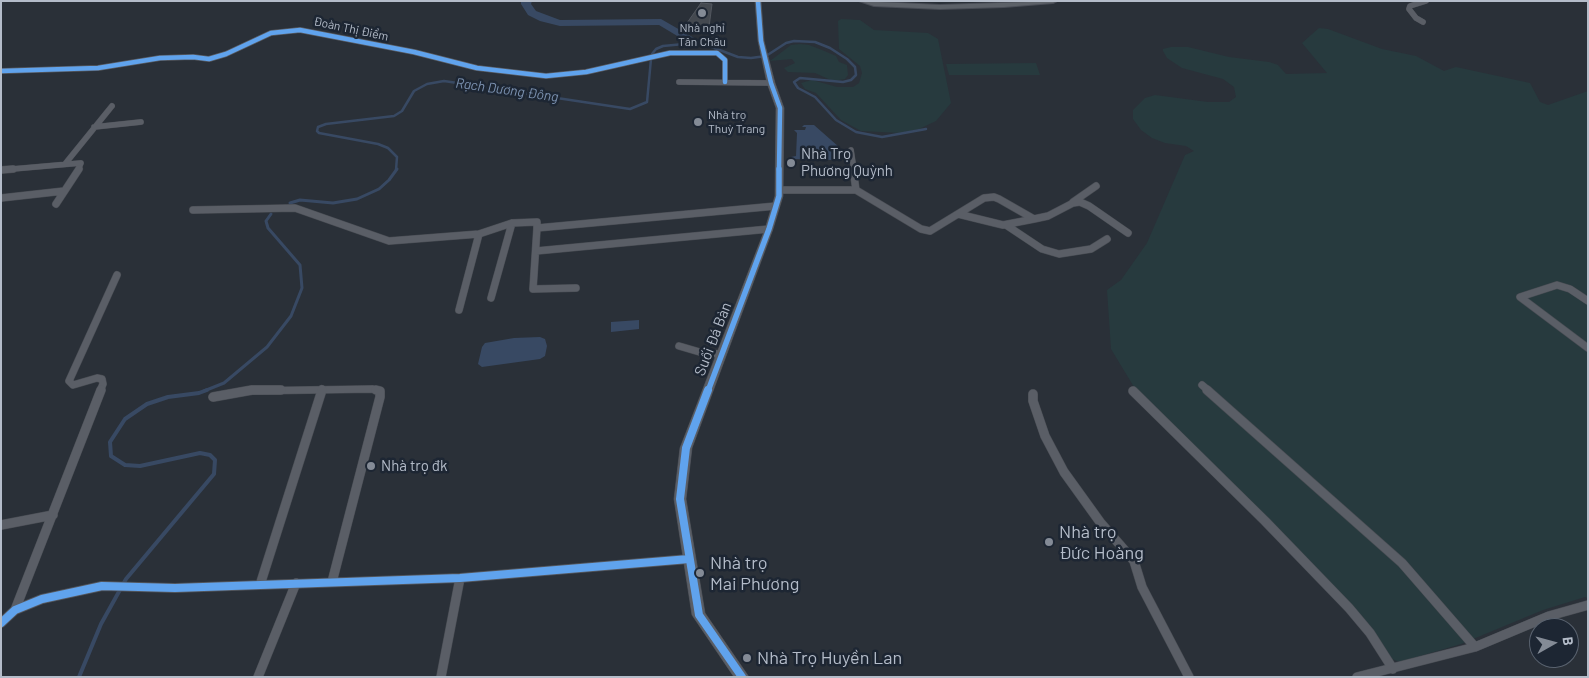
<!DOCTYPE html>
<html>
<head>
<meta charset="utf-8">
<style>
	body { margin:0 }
	#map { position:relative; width:1589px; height:678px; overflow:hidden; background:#2a3038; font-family:Barlow,sans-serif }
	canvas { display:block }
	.frame { position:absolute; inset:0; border:2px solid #b4bcc9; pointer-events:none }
	.north { position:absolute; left:1529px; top:618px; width:50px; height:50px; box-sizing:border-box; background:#1d2633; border:1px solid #59626f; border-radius:50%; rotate:83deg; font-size:14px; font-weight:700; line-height:20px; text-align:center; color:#b4bcc9 }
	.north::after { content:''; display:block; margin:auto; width:18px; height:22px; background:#848b96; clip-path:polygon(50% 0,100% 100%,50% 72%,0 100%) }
</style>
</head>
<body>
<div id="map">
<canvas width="1589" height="678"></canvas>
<div class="frame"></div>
<div class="north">B</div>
</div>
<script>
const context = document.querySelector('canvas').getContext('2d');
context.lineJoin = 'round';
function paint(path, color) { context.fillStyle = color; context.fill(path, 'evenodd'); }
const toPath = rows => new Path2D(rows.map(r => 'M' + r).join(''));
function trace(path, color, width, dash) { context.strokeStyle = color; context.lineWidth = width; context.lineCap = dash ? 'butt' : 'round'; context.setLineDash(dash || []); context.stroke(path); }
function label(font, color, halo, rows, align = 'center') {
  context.font = font + ' Barlow,sans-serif'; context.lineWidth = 5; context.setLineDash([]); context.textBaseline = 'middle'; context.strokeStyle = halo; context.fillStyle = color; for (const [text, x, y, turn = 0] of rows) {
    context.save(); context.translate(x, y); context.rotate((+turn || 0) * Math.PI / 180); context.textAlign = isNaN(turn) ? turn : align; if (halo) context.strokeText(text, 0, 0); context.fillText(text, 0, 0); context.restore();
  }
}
paint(toPath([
	[841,19,860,20,874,30,928,33,938,39,951,103,936,121,919,129,901,133,861,131,841,120,816,93,805,89,801,83,812,80,837,87,853,87,859,83,862,73,860,66,839,49,838,21],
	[1319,28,1328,29,1382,49,1416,56,1444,71,1456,67,1530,83,1540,102,1548,105,1588,91,1588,598,1585,597,1543,610,1461,644,1400,662,1392,659,1374,632,1137,392,1111,349,1107,290,1121,280,1147,243,1185,155,1194,151,1186,146,1165,143,1152,138,1141,130,1133,119,1133,110,1145,98,1155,95,1208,102,1229,102,1236,97,1234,87,1223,79,1182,68,1167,58,1163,51,1163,49,1171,47,1188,47,1229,57,1269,62,1278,65,1286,74,1327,73,1302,43],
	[800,44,809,45,822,50,836,56,839,62,847,65,848,75,845,79,833,81,815,73,788,72,784,68,795,63,792,59,770,61,791,45],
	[1036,63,1040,75,949,75,946,64]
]), '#273a3e');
paint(toPath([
	[804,125,814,125,839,147,836,159,833,160,791,159,791,157,796,156,797,133,794,130,805,130,806,127,802,127],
	[639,320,639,329,611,332,611,322],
	[540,337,545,339,547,346,545,356,540,359,482,367,478,364,482,347,485,343,514,338]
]), '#384963');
trace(toPath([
	[652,54,656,49,663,46,684,44,688,38,738,57,751,58,766,56,786,43,794,41,815,42,830,48,847,59,855,67,856,75,851,80,843,82,800,78,794,82,798,88,815,97,836,120,856,132,882,137,926,129],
	[396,170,397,157,388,148,378,144,319,133,317,131,318,127,326,124,394,116,402,111,414,91,427,84,444,81,630,109,647,102,651,59]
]), '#384963', 2.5);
trace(toPath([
	[290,203,300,200,333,203,357,199,379,189,389,180,397,169],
	[204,391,224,383,267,347,291,316,302,288,300,265,268,228,266,221,271,214]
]), '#384963', 3);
trace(toPath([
	[79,677,101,624,126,579,214,474,215,460,210,455,200,453,140,466,125,465,111,456,110,442,125,419,147,404,168,397,199,393,207,390]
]), '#384963', 4);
paint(toPath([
	[521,1,532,1,531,4,536,11,560,20,661,19,694,38,692,40,684,40,659,25,560,26,540,21,528,15,521,4,521,1]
]), '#384963');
const building = toPath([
	[701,3,712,4,709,27,687,23,701,3]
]);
paint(building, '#444950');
trace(building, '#52575f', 1);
const minorFar2 = toPath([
	[1423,22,1416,18,1409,9,1410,6,1426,1],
	[1,71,98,68,160,58,193,57,209,59,226,54,271,33,300,30,414,52,477,68,546,76,586,72,670,53,717,53,725,60,725,82],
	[679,82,771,83],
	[94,127,141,122],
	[851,150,854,170],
	[65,164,112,106],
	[1,170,81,163,78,170]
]);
const minorFar1 = toPath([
	[853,169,856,190],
	[1,170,13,169],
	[779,190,856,190,921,229,930,231,984,198,994,197,999,199,1034,219,1048,216,1073,203,1080,202,1089,206,1128,233],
	[1,198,64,191],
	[1073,202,1096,186],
	[56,204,79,169],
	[193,210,295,208,389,241,479,234,512,223,537,222,537,228,776,206],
	[958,214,1003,225,1034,219],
	[1006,225,1042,249,1059,254,1091,249,1107,239],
	[537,228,533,289,576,288],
	[536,251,769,229],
	[491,298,512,223],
	[1588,301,1570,289,1557,285,1520,297,1588,348],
	[459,310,479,234],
	[679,346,703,353,721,354],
	[1202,385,1209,391],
	[100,391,103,384,102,379,97,378,73,385,69,381,117,275],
	[246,391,373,389,380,391],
	[321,391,322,389]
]);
const minor = toPath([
	[1207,390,1402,563,1475,647],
	[1133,391,1265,521,1349,608,1370,633,1393,669],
	[1033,394,1033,401,1045,436,1064,472,1100,522,1134,561,1142,587,1189,677],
	[213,397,252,390,281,390],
	[1,525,53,515],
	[332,582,380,397,380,391,376,390],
	[260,585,322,390],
	[15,610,101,390],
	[1,623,15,610,42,599,102,586,175,588,460,578,689,559],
	[258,677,296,583],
	[441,677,460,578],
	[1357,677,1475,647,1549,616,1588,605]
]);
const tertiary = toPath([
	[755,1,761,1,764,41,775,83,784,108,783,196,773,229,692,448,686,499,705,613,749,677,734,677,692,615,674,499,680,448,765,229,775,196,776,108,767,83,758,41,755,1]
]);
const primary = toPath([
	[859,1,940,5,1057,1,1053,3,1004,7,940,9,874,6,859,1]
]);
trace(minorFar2, '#484c53', 6);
trace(minorFar1, '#484c53', 8);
trace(minor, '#484c53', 10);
trace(tertiary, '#484c53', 1);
trace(primary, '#484c55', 2);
trace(minorFar2, '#5a5e66', 5.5);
trace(minorFar1, '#5a5e66', 7);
trace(minor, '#5a5e66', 9);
paint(tertiary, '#5a5e66');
paint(primary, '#5c6168');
trace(toPath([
	[758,1,761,41,771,83,780,108,779,170],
	[1,71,98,68,160,58,193,57,209,59,226,54,271,33,300,30,414,52,477,68,546,76,586,72,670,53,717,53,725,60,725,82]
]), '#60a3ed', 4.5);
trace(toPath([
	[708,391,769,229,779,196,779,169]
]), '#60a3ed', 5.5);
trace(toPath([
	[708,390,686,448,680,499,699,615,742,677],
	[1,623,15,610,42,599,102,586,175,588,460,578,689,559]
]), '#60a3ed', 8);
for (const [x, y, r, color] of [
	[702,13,5,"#848b96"],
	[698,122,5,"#848b96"],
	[791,163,5,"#848b96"],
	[371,466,5,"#848b96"],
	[1049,542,5,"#848b96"],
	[700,573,5,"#848b96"],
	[747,658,5,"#848b96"]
]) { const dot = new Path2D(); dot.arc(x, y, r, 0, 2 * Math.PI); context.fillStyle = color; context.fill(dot); trace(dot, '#1d2633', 2); }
label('12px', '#b4bcc9', '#1d2633', [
	["Nhà nghỉ",702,28],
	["Tân Châu",702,42],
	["Nhà trọ",708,115,"left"],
	["Thuỳ Trang",708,129,"left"]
]);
label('12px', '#b4bcc9', '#1d2633', [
	["Đoàn Thị Điểm",351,29,12]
]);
label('italic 14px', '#7c92b1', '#1d2633', [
	["Rạch Dương Đông",507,90,8]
]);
label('15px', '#b4bcc9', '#1d2633', [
	["Nhà Trọ",801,154],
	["Phương Quỳnh",801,171],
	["Nhà trọ đk",381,466]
], 'left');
label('15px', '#b4bcc9', '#1d2633', [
	["Suối Đá Bàn",713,339,-69]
]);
label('18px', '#b4bcc9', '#1d2633', [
	["Nhà trọ",1059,532],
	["Đức Hoàng",1059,553],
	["Nhà trọ",710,563],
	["Mai Phương",710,584],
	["Nhà Trọ Huyền Lan",757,658]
], 'left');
</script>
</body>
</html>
